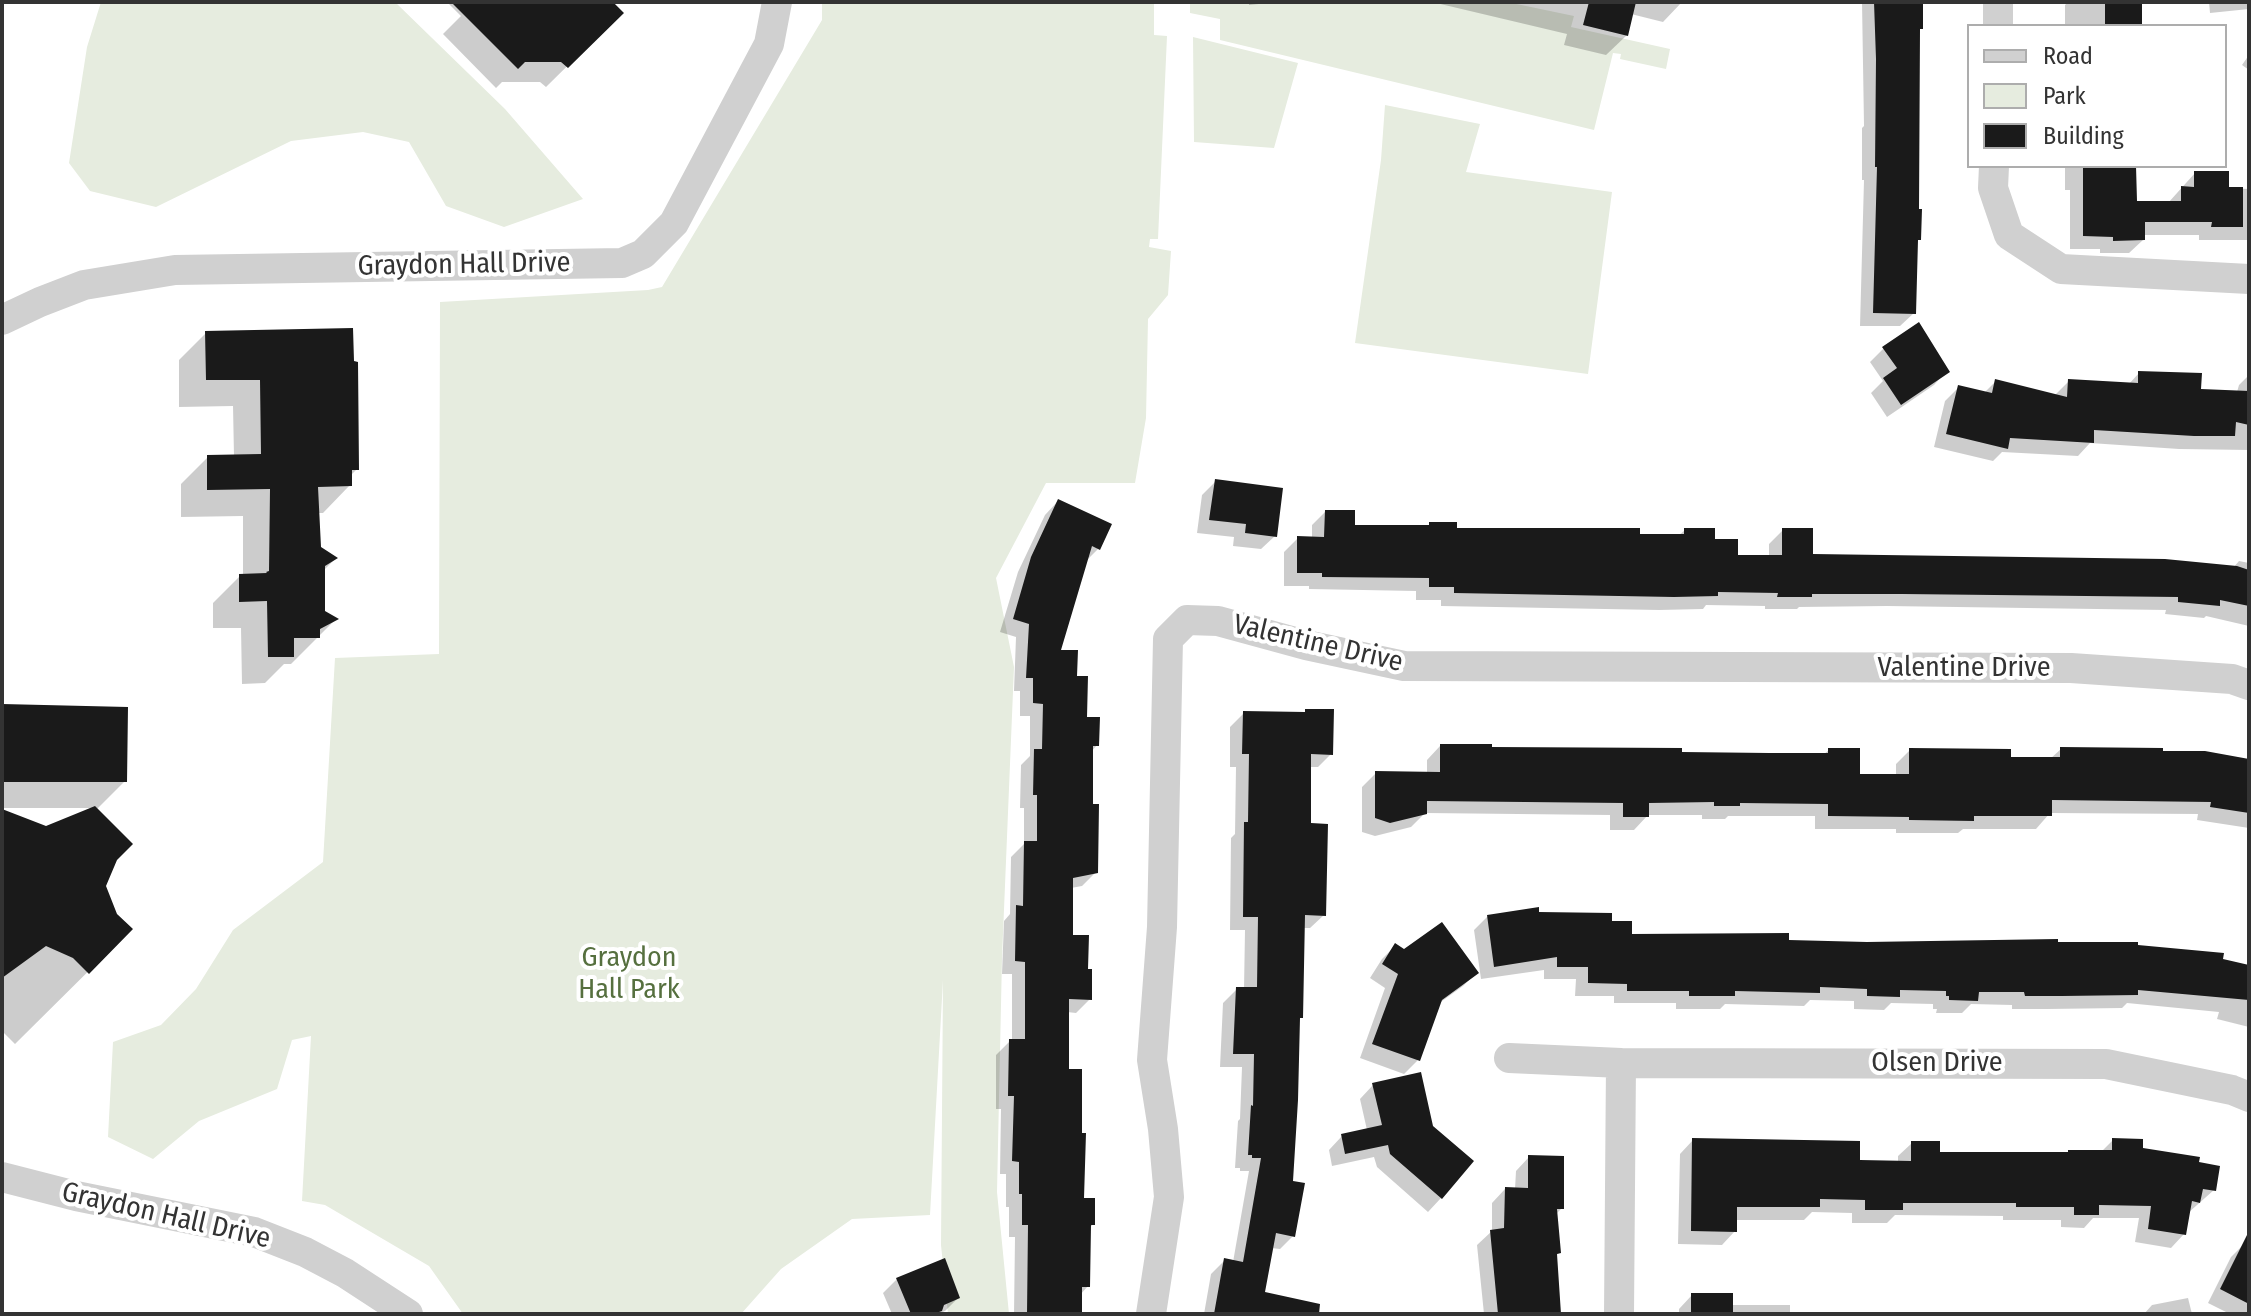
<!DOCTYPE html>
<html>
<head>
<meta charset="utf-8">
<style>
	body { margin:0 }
	#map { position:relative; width:2251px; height:1316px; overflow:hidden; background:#fff; font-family:"Fira Sans Condensed",sans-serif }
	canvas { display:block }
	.frame { position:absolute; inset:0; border:4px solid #333; pointer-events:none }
	.legend { position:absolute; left:1967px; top:24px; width:260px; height:144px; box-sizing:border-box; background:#fff; border:2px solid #adadad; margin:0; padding:10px 14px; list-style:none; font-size:24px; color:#333 }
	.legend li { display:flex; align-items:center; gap:16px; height:40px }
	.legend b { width:40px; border:2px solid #adadad }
</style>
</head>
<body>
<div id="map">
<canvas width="2251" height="1316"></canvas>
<div class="frame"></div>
<ul class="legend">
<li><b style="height:10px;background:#d0d0d0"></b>Road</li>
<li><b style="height:22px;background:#e6ecdf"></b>Park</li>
<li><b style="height:22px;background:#1a1a1a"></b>Building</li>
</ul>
</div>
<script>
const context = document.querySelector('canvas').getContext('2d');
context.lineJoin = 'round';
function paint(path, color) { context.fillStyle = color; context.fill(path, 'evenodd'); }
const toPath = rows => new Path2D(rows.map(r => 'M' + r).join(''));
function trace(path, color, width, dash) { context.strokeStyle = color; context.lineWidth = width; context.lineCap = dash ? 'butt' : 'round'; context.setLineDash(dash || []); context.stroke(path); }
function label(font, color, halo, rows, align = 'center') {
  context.font = font + ' "Fira Sans Condensed",sans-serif'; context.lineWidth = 8; context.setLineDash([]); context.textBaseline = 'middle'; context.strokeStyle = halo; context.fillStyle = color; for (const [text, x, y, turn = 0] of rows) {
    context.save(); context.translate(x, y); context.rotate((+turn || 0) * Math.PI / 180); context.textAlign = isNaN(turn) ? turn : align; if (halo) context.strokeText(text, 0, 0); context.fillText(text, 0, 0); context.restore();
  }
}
paint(toPath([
	[101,2,395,2,505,109,583,199,504,227,446,206,409,142,363,132,291,141,156,207,90,191,69,163,87,47],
	[822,2,1154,2,1154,35,1167,36,1158,239,1150,239,1149,247,1171,251,1168,295,1148,319,1146,418,1135,483,1046,483,996,578,1014,667,1002,958,997,1192,1009,1314,948,1314,941,1245,943,980,930,1215,852,1219,781,1269,741,1314,463,1314,429,1266,325,1205,302,1201,311,1036,292,1040,277,1089,199,1121,153,1159,108,1137,113,1042,161,1025,196,989,233,930,323,862,335,658,439,654,440,302,648,290,662,287,822,20],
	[1190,2,1507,2,1574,16,1571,27,1670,49,1666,69,1620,59,1621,54,1613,53,1594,130,1220,40,1220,19,1190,13],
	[1193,37,1298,63,1274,148,1194,142],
	[1385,105,1480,124,1466,172,1612,192,1588,374,1355,343,1381,160]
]), '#e6ecdf');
paint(toPath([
	[447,2,611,2,621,13,546,87,540,82,502,82,496,88,443,34,461,16],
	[1249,2,1278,2,1249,5],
	[1432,2,1682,2,1663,22,1631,14,1627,35,1606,55,1564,45,1567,34],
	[1862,2,1917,2,1917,211,1919,239,1916,242,1914,313,1900,326,1860,326,1864,180,1862,180,1862,128,1864,126],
	[2068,2,2140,2,2140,26,2065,26,2065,5],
	[2209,2,2249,2,2249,9,2210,13],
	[2249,55,2249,70,2242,65],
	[2065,166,2134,166,2135,203,2168,203,2195,173,2227,188,2249,189,2249,240,2199,240,2199,235,2143,235,2143,240,2129,253,2100,253,2100,249,2070,249,2070,190,2065,190],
	[351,330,357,469,350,476,350,485,323,513,318,513,319,548,335,559,323,571,323,612,336,619,291,664,284,664,265,683,242,684,241,628,213,628,213,603,240,576,243,576,243,516,181,517,181,484,208,457,234,457,233,406,179,407,179,360,206,333],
	[1884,348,1947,371,1934,385,1887,417,1871,393,1883,381,1870,362],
	[2139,373,2199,391,2237,392,2239,385,2249,375,2249,450,2179,449,2090,443,2078,456,2002,452,1993,461,1934,447,1945,401,1959,387,1984,393,1996,381,2054,396,2069,381,2128,385],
	[1216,481,1275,536,1261,549,1233,546,1234,537,1197,533,1202,495],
	[1058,501,1098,549,1086,561,1058,652,1075,678,1085,719,1097,745,1091,752,1096,872,1082,886,1071,888,1070,937,1086,971,1090,999,1076,1013,1067,1012,1067,1070,1082,1200,1093,1224,1089,1229,1088,1286,1080,1295,1080,1314,1014,1314,1015,1237,1009,1237,1009,1207,1006,1207,1006,1174,1000,1174,1001,1109,996,1109,996,1055,1010,1041,1012,1041,1012,974,1002,974,1004,921,1010,914,1011,857,1024,844,1024,808,1020,808,1021,765,1030,756,1030,716,1020,716,1020,691,1014,691,1016,637,1000,632,1018,572,1045,515],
	[1325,512,1353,527,1638,536,1678,536,1685,530,1713,541,1736,557,1769,557,1769,544,1783,530,1810,556,2233,568,2239,561,2249,563,2249,626,2206,616,2204,618,2165,614,2166,610,1887,606,1799,607,1797,609,1765,609,1765,606,1706,605,1703,609,1659,610,1441,606,1441,600,1416,600,1416,591,1309,589,1309,586,1284,586,1284,552,1298,538,1312,539,1312,525],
	[2,706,125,781,96,810,115,859,104,886,116,915,131,929,15,1044,2,1031,2,811,46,828,94,808,2,808],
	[1306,711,1331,754,1318,767,1309,767,1309,825,1324,915,1310,928,1303,928,1301,1017,1298,1020,1291,1183,1293,1236,1280,1249,1271,1248,1262,1294,1306,1314,1204,1314,1211,1274,1225,1260,1233,1262,1249,1171,1240,1171,1240,1168,1235,1168,1238,1121,1240,1119,1242,1067,1220,1067,1223,1003,1237,989,1244,989,1245,930,1230,930,1231,838,1235,834,1236,767,1230,767,1230,727,1244,713,1302,714],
	[1440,746,1680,754,1823,755,1829,750,1858,776,1896,776,1896,764,1910,750,2009,759,2050,759,2061,749,2161,753,2249,761,2249,828,2197,820,2198,814,2050,813,2036,829,1963,829,1958,833,1896,833,1896,829,1815,829,1815,816,1728,816,1725,819,1702,819,1702,815,1648,815,1634,830,1610,830,1610,815,1425,813,1411,827,1375,836,1362,832,1362,787,1376,773,1427,774,1427,760],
	[1538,914,1610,923,1630,936,1787,942,2056,944,2136,947,2249,967,2249,1027,2217,1019,2219,1012,2127,1003,2122,1008,2048,1009,2012,1009,2012,1005,1971,1004,1962,1013,1936,1013,1937,1009,1933,1009,1933,1004,1891,1003,1884,1010,1854,1009,1854,1001,1810,1000,1804,1006,1725,1004,1720,1009,1676,1009,1676,1003,1614,1003,1614,996,1575,996,1576,979,1544,979,1544,970,1481,979,1474,930,1487,917],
	[1395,946,1404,951,1476,973,1463,986,1438,1004,1418,1060,1404,1074,1360,1058,1385,988,1370,978,1382,959],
	[1373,1085,1441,1198,1428,1212,1377,1167,1374,1157,1332,1166,1329,1150,1342,1136,1367,1130,1360,1099],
	[1693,1140,1857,1162,1898,1163,1898,1156,1912,1143,1938,1154,2101,1152,2113,1140,2197,1164,2214,1190,2188,1213,2184,1234,2171,1248,2135,1242,2139,1218,2093,1218,2084,1228,2061,1227,2061,1220,2003,1220,2003,1216,1895,1215,1887,1223,1852,1223,1852,1213,1812,1212,1804,1220,1735,1220,1735,1231,1722,1245,1678,1244,1680,1154],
	[1529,1157,1562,1208,1555,1215,1559,1253,1555,1256,1559,1314,1484,1314,1477,1245,1492,1231,1492,1203,1505,1189,1515,1189,1516,1171],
	[2249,1232,2249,1314,2230,1314,2208,1303,2231,1257,2243,1245],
	[897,1279,958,1298,945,1311,938,1314,892,1314,883,1293],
	[1692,1295,1731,1305,1790,1305,1790,1314,1679,1314,1679,1309],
	[2188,1298,2192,1314,2144,1314,2152,1305]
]), '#0003');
paint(toPath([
	[451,2,613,2,624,13,568,68,561,62,525,62,518,69],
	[1589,2,1636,2,1628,36,1583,25],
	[1874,2,1923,2,1923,29,1920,29,1919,209,1922,209,1921,240,1918,240,1916,314,1873,313,1877,167,1875,167,1876,59],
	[2105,2,2142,2,2142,26,2105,26],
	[2083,166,2136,166,2137,201,2181,201,2181,186,2194,187,2194,171,2229,171,2229,187,2243,187,2243,227,2211,227,2212,222,2145,222,2145,240,2113,241,2113,237,2083,236],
	[1919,322,1950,372,1901,405,1883,378,1897,368,1882,347],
	[353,328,354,361,358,362,359,470,352,470,352,486,318,487,321,547,338,558,325,566,325,611,339,619,320,629,320,638,294,638,294,657,268,657,267,601,239,602,239,574,267,573,266,572,269,571,270,489,207,490,207,455,261,454,260,380,206,380,205,331],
	[2138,371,2202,373,2201,389,2249,391,2249,425,2236,422,2235,436,2194,436,2094,430,2094,443,2010,438,2008,449,1946,434,1958,385,1992,393,1995,379,2067,397,2068,379,2138,383],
	[1215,479,1283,488,1277,537,1245,533,1246,524,1209,520],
	[1058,499,1112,524,1100,550,1092,546,1061,650,1078,650,1077,676,1088,676,1087,717,1100,717,1099,746,1093,746,1093,804,1099,804,1098,873,1073,878,1073,935,1089,935,1088,969,1092,969,1092,1000,1069,999,1069,1069,1082,1069,1082,1133,1086,1133,1084,1198,1095,1198,1095,1225,1091,1225,1090,1287,1082,1287,1082,1314,1027,1314,1028,1225,1022,1225,1022,1194,1019,1194,1019,1162,1012,1161,1014,1096,1008,1096,1009,1039,1025,1039,1025,962,1015,961,1016,905,1023,906,1024,841,1037,841,1037,795,1033,795,1034,749,1042,749,1043,704,1033,703,1033,678,1026,678,1029,624,1013,619,1031,557],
	[1325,510,1355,510,1355,525,1429,525,1429,522,1457,522,1457,528,1640,528,1640,534,1684,534,1684,528,1715,528,1715,539,1738,539,1738,555,1782,555,1782,528,1813,528,1813,554,2165,559,2237,566,2249,570,2249,606,2220,600,2220,606,2178,602,2178,597,1902,594,1812,594,1812,597,1777,597,1778,593,1718,592,1718,596,1674,597,1454,593,1454,587,1429,587,1429,578,1322,577,1322,573,1297,573,1297,536,1324,537],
	[2,704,128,707,127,782,2,782],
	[1305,709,1334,709,1333,755,1311,754,1311,823,1328,824,1326,916,1305,915,1303,1018,1300,1018,1298,1100,1293,1181,1305,1183,1295,1237,1276,1233,1265,1292,1320,1304,1319,1314,1214,1314,1224,1258,1243,1262,1261,1158,1252,1158,1252,1155,1248,1155,1251,1105,1253,1106,1254,1054,1233,1054,1236,987,1257,987,1258,917,1243,917,1244,822,1248,822,1249,754,1242,754,1243,711,1305,712],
	[1440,744,1492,744,1492,747,1682,748,1682,752,1769,753,1828,753,1828,748,1860,748,1860,774,1909,774,1909,748,2011,749,2011,757,2060,757,2060,747,2163,748,2163,751,2205,751,2249,759,2249,813,2210,807,2211,802,2052,800,2052,816,1974,816,1974,821,1909,820,1909,817,1828,816,1828,804,1740,803,1740,806,1714,806,1714,802,1649,803,1649,817,1623,817,1623,803,1427,801,1427,814,1390,823,1375,818,1375,771,1440,772],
	[95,806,133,844,117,860,106,886,117,914,133,929,89,974,73,958,46,946,2,978,2,809,46,826],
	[1539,907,1539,912,1612,913,1612,921,1632,921,1632,934,1789,933,1789,940,1867,942,2058,939,2058,942,2138,942,2138,945,2224,953,2223,959,2249,965,2249,1000,2138,990,2138,995,2062,996,2025,996,2024,992,1979,992,1978,1001,1949,1000,1949,996,1946,996,1946,991,1900,990,1900,997,1867,996,1867,989,1820,987,1820,993,1735,991,1735,996,1689,996,1689,991,1627,991,1627,984,1588,983,1588,967,1557,967,1557,957,1494,967,1487,915],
	[1442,922,1479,973,1442,1000,1420,1061,1372,1044,1398,974,1382,964,1395,943,1404,949],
	[1421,1072,1433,1126,1474,1161,1442,1199,1390,1154,1388,1145,1345,1154,1341,1134,1382,1125,1372,1083],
	[1692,1138,1860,1141,1860,1160,1911,1161,1911,1141,1940,1141,1940,1152,2068,1152,2068,1150,2112,1150,2112,1138,2143,1139,2143,1148,2200,1157,2199,1162,2220,1166,2216,1191,2203,1189,2200,1203,2192,1201,2186,1235,2148,1229,2151,1206,2099,1205,2099,1215,2074,1215,2074,1207,2016,1207,2016,1203,1903,1203,1903,1210,1865,1210,1865,1200,1820,1199,1820,1207,1737,1207,1737,1232,1691,1231],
	[1528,1155,1564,1156,1564,1209,1557,1209,1561,1253,1557,1254,1561,1314,1498,1314,1490,1230,1504,1228,1505,1187,1528,1188],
	[2249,1231,2249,1304,2220,1289],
	[945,1258,960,1298,944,1305,942,1311,933,1314,911,1314,896,1278],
	[1691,1293,1733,1293,1733,1314,1691,1314]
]), '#1a1a1a');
trace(toPath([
	[1998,26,1998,2],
	[1994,166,1993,188,2009,235,2061,269,2249,279],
	[2,320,40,302,84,285,175,270,622,263,643,254,674,223,769,44,777,2],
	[1509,1058,1621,1063],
	[2,1177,76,1196,254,1232,305,1252,345,1273,408,1314],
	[1151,1314,1169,1197,1163,1129,1152,1060,1162,927,1168,639,1187,620,1218,621,1306,645,1404,666,2071,668,2232,679,2249,685],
	[1619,1314,1621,1063,2106,1064,2232,1090,2249,1097]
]), '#d0d0d0', 30);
label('28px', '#333', '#fff', [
	["Graydon Hall Drive",464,265,-1],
	["Valentine Drive",1318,644,13],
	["Valentine Drive",1964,668],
	["Olsen Drive",1937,1063],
	["Graydon Hall Drive",166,1216,13]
]);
label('28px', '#56703f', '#fff', [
	["Graydon",629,958],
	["Hall Park",629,990]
]);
</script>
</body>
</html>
